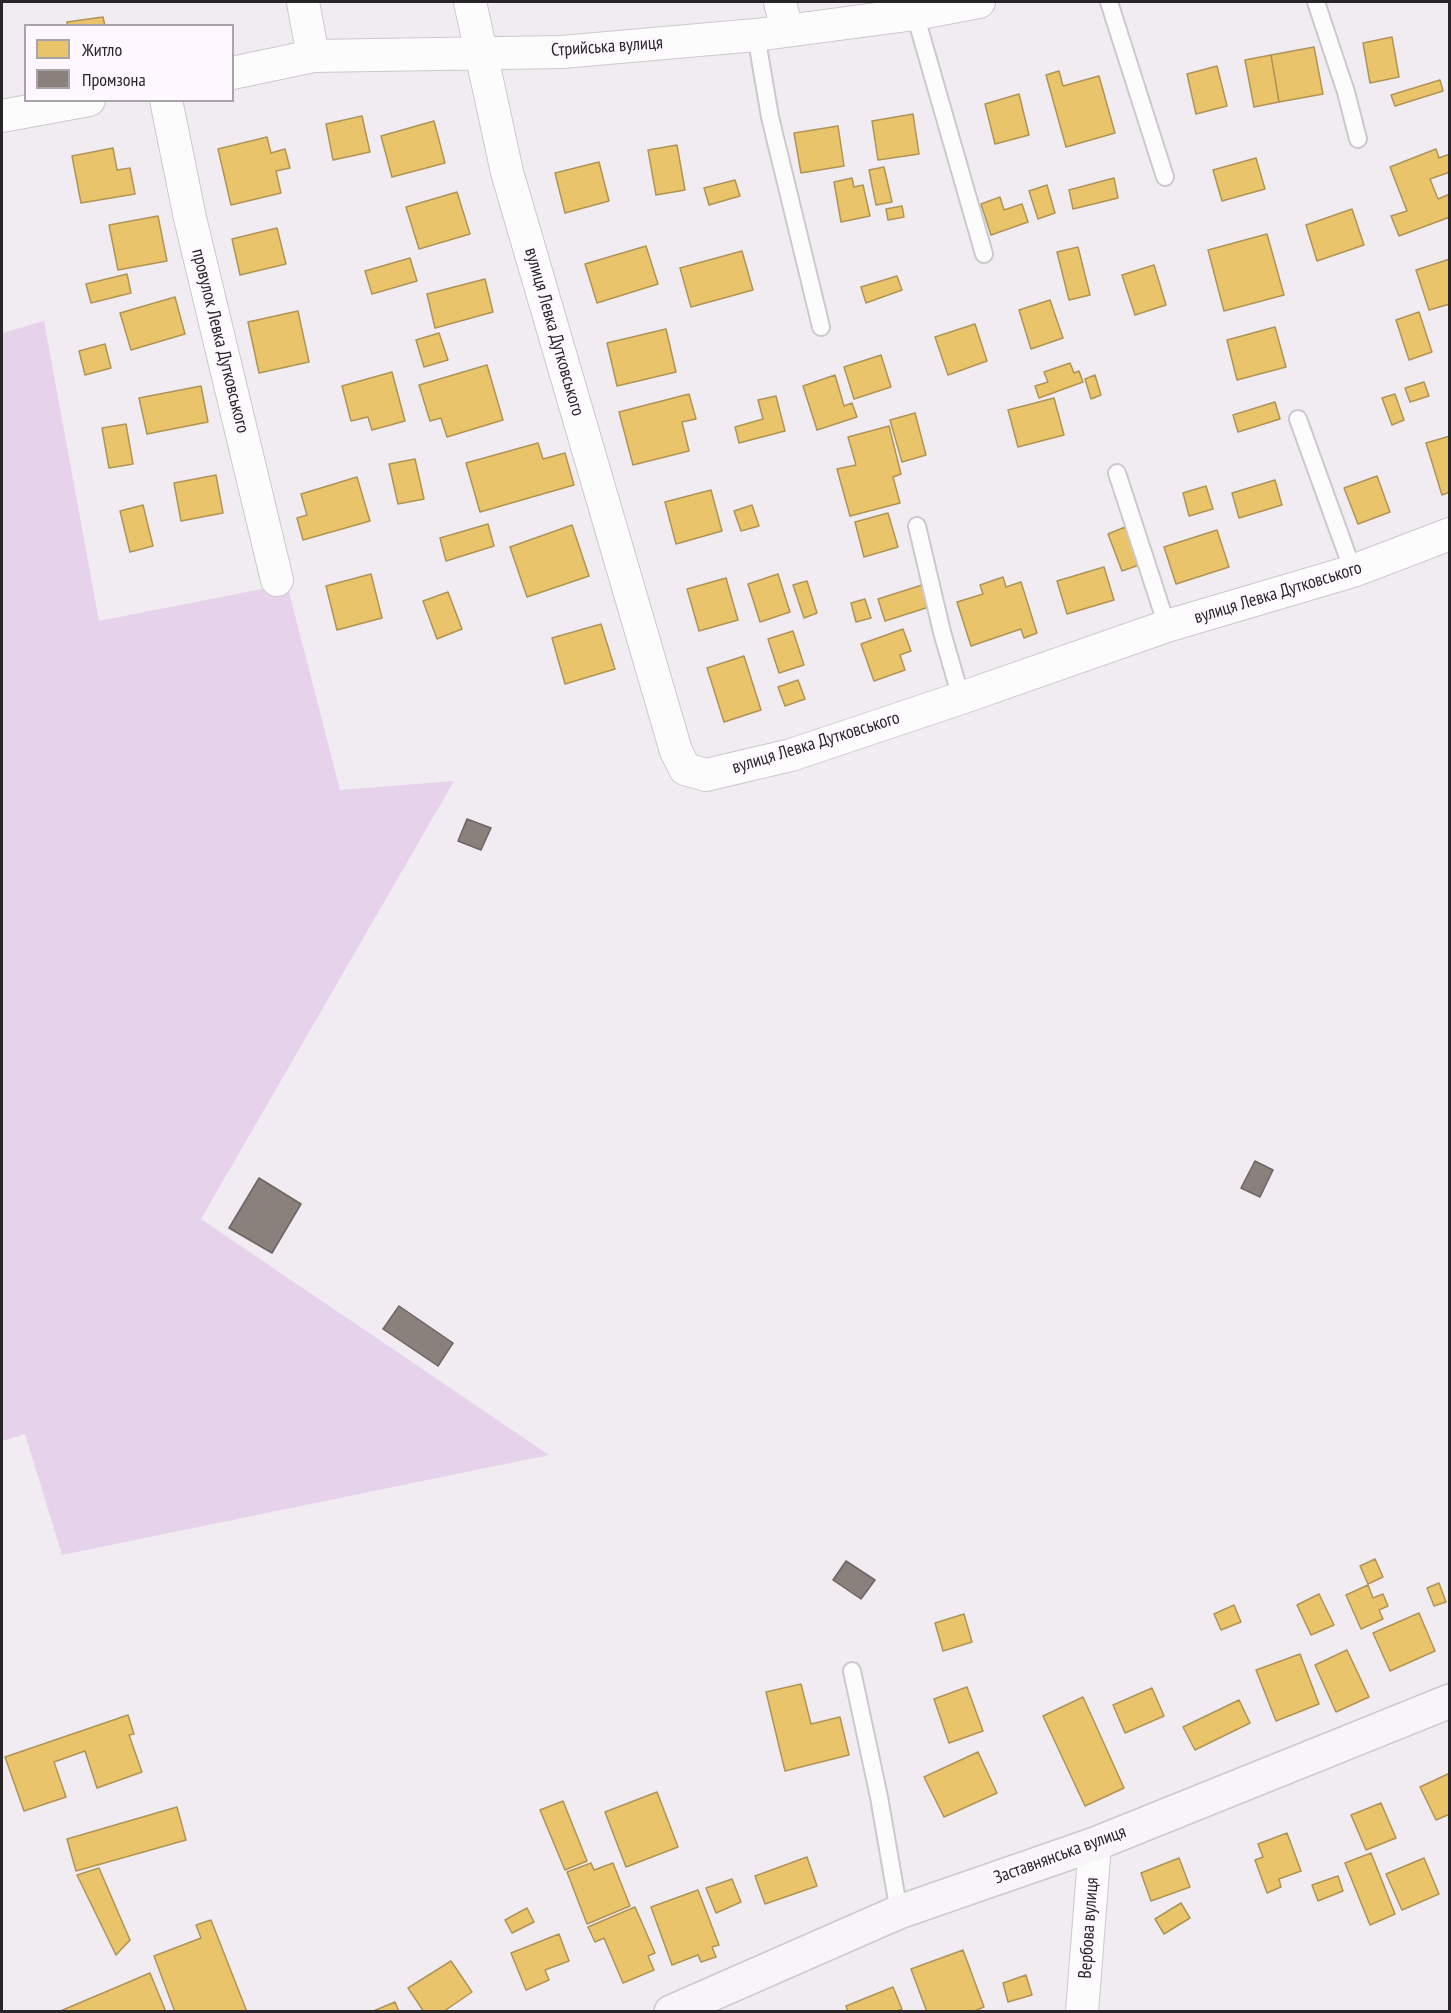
<!DOCTYPE html>
<html>
<head>
<meta charset="utf-8">
<style>
	body { margin:0 }
	#map { position:relative; width:1451px; height:2013px; overflow:hidden; background:#f0ecf1; font-family:"PT Sans Narrow",sans-serif }
	canvas { display:block }
	.frame { position:absolute; inset:0; border:3px solid #272528; pointer-events:none }
	.legend { position:absolute; left:24px; top:24px; width:210px; height:78px; box-sizing:border-box; background:#fef7ff; border:2px solid #a8a3a9; margin:0; padding:8px 10px; list-style:none; font-size:18px; color:#272528 }
	.legend li { display:flex; align-items:center; gap:12px; height:30px }
	.legend b { width:30px; border:2px solid #a8a3a9 }
</style>
</head>
<body>
<div id="map">
<canvas width="1451" height="2013"></canvas>
<div class="frame"></div>
<ul class="legend">
<li><b style="height:16px;background:#e9c46a"></b>Житло</li>
<li><b style="height:16px;background:#8a817c"></b>Промзона</li>
</ul>
</div>
<script>
const context = document.querySelector('canvas').getContext('2d');
context.lineJoin = 'round';
function paint(path, color) { context.fillStyle = color; context.fill(path, 'evenodd'); }
const toPath = rows => new Path2D(rows.map(r => 'M' + r).join(''));
function trace(path, color, width, dash) { context.strokeStyle = color; context.lineWidth = width; context.lineCap = dash ? 'butt' : 'round'; context.setLineDash(dash || []); context.stroke(path); }
function label(font, color, halo, rows, align = 'center') {
  context.font = font + ' "PT Sans Narrow",sans-serif'; context.lineWidth = 6; context.setLineDash([]); context.textBaseline = 'middle'; context.strokeStyle = halo; context.fillStyle = color; for (const [text, x, y, turn = 0] of rows) {
    context.save(); context.translate(x, y); context.rotate((+turn || 0) * Math.PI / 180); context.textAlign = isNaN(turn) ? turn : align; if (halo) context.strokeText(text, 0, 0); context.fillText(text, 0, 0); context.restore();
  }
}
paint(toPath([
	[44,321,99,621,287,584,340,790,454,781,201,1219,549,1455,62,1555,25,1434,2,1441,2,333]
]), '#e7d2ec');
const homes = toPath([
	[103,17,105,26,67,26,67,22,103,17],
	[1392,37,1399,77,1370,83,1363,43,1392,37],
	[1314,47,1323,94,1279,102,1271,55,1314,47],
	[1271,55,1279,102,1254,107,1245,60,1271,55],
	[1217,66,1227,106,1196,114,1187,74,1217,66],
	[1059,71,1063,86,1099,76,1115,133,1066,147,1046,75,1059,71],
	[1440,80,1443,91,1395,106,1391,95,1440,80],
	[1019,94,1029,135,995,144,985,104,1019,94],
	[913,114,919,154,878,160,872,121,913,114],
	[362,116,370,152,333,160,326,124,362,116],
	[434,121,445,163,392,177,381,136,434,121],
	[838,126,844,166,801,173,794,133,838,126],
	[267,137,271,153,285,149,290,168,276,171,281,193,231,205,218,149,267,137],
	[677,145,685,190,656,195,648,150,677,145],
	[113,148,117,170,130,168,135,194,81,203,72,156,113,148],
	[1436,149,1439,158,1450,154,1450,172,1430,179,1438,199,1450,194,1450,217,1399,236,1391,216,1407,211,1390,167,1436,149],
	[1256,158,1265,189,1222,201,1213,170,1256,158],
	[599,162,609,201,565,213,555,173,599,162],
	[884,167,892,202,876,205,869,170,884,167],
	[852,178,854,187,863,185,870,216,841,222,834,182,852,178],
	[1114,178,1118,198,1073,209,1069,190,1114,178],
	[735,180,740,196,709,205,704,188,735,180],
	[1047,185,1055,213,1038,219,1029,191,1047,185],
	[457,192,470,234,419,249,406,207,457,192],
	[1000,197,1004,210,1022,204,1028,222,991,235,981,204,1000,197],
	[902,206,904,217,888,220,886,209,902,206],
	[1352,209,1364,245,1317,261,1306,225,1352,209],
	[158,216,167,261,118,270,109,225,158,216],
	[277,228,286,264,240,275,232,239,277,228],
	[1267,234,1284,295,1224,311,1208,250,1267,234],
	[646,246,658,284,597,303,585,264,646,246],
	[1078,247,1090,295,1069,300,1057,252,1078,247],
	[742,251,753,290,691,307,680,268,742,251],
	[410,258,417,281,372,294,365,271,410,258],
	[1450,259,1450,304,1429,310,1416,270,1450,259],
	[1154,265,1166,305,1135,315,1122,275,1154,265],
	[127,274,131,293,91,303,86,284,127,274],
	[897,276,902,290,866,303,861,287,897,276],
	[485,279,493,312,435,328,427,294,485,279],
	[175,297,185,334,131,350,120,313,175,297],
	[1050,300,1063,338,1031,349,1019,310,1050,300],
	[298,311,309,362,259,373,248,322,298,311],
	[1419,312,1432,352,1409,360,1396,320,1419,312],
	[975,324,987,361,948,375,935,337,975,324],
	[1275,327,1286,367,1237,380,1227,340,1275,327],
	[666,329,676,372,617,386,607,343,666,329],
	[439,333,448,360,424,367,416,340,439,333],
	[105,344,111,368,85,375,79,351,105,344],
	[881,355,891,387,854,399,844,367,881,355],
	[1070,363,1074,373,1079,371,1083,382,1039,398,1035,386,1048,382,1044,372,1070,363],
	[487,365,503,420,447,437,441,418,430,421,419,385,487,365],
	[392,372,405,421,372,430,368,417,351,421,342,386,392,372],
	[835,375,844,406,852,403,857,417,817,430,803,386,835,375],
	[1095,375,1101,395,1091,399,1085,379,1095,375],
	[1424,382,1429,396,1410,402,1405,388,1424,382],
	[201,386,208,422,147,434,139,398,201,386],
	[689,394,696,419,682,422,689,451,633,465,619,412,689,394],
	[1395,394,1404,420,1392,425,1382,398,1395,394],
	[776,396,785,431,739,443,735,427,763,419,758,400,776,396],
	[1054,398,1064,435,1018,447,1008,410,1054,398],
	[1275,402,1280,419,1238,432,1233,415,1275,402],
	[915,413,926,455,902,462,890,420,915,413],
	[126,424,133,464,109,468,102,428,126,424],
	[889,426,901,474,893,477,900,503,850,516,837,469,856,465,848,437,889,426],
	[1450,436,1450,492,1442,495,1426,443,1450,436],
	[538,443,543,459,565,453,574,485,480,512,466,463,538,443],
	[415,459,424,499,398,504,389,464,415,459],
	[216,475,223,513,181,521,174,483,216,475],
	[1377,476,1390,512,1358,524,1344,488,1377,476],
	[357,477,370,521,303,540,297,518,307,515,301,494,357,477],
	[1275,480,1282,505,1239,518,1232,493,1275,480],
	[1206,486,1213,509,1189,516,1183,493,1206,486],
	[711,490,722,531,676,544,665,502,711,490],
	[143,505,153,546,130,552,120,511,143,505],
	[752,505,759,526,741,531,734,511,752,505],
	[888,513,898,547,864,557,855,522,888,513],
	[488,524,494,546,446,561,440,538,488,524],
	[572,525,589,576,527,597,510,547,572,525],
	[1125,527,1139,565,1122,571,1108,534,1125,527],
	[1217,530,1229,567,1176,584,1164,547,1217,530],
	[1104,567,1114,600,1067,614,1057,581,1104,567],
	[371,574,382,618,337,630,326,586,371,574],
	[778,574,790,612,760,622,748,584,778,574],
	[1003,577,1006,587,1021,582,1037,633,1024,638,1021,629,971,646,957,602,983,594,980,585,1003,577],
	[726,578,738,620,699,631,687,589,726,578],
	[807,581,817,613,804,618,793,585,807,581],
	[922,585,929,607,885,621,878,599,922,585],
	[448,592,462,629,437,639,423,601,448,592],
	[865,599,871,618,856,622,851,603,865,599],
	[601,624,615,669,565,684,552,638,601,624],
	[903,629,911,651,900,655,905,670,874,681,861,644,903,629],
	[793,631,804,665,779,673,768,639,793,631],
	[744,656,761,710,724,722,707,668,744,656],
	[798,680,805,699,785,706,778,687,798,680],
	[1375,1559,1383,1577,1368,1584,1360,1566,1375,1559],
	[1439,1583,1446,1602,1434,1606,1427,1588,1439,1583],
	[1368,1585,1373,1598,1383,1594,1388,1606,1379,1610,1383,1619,1361,1629,1346,1595,1368,1585],
	[1319,1594,1334,1625,1311,1635,1297,1605,1319,1594],
	[1234,1605,1241,1622,1221,1630,1214,1614,1234,1605],
	[1419,1613,1435,1651,1390,1671,1373,1633,1419,1613],
	[964,1614,972,1642,943,1651,935,1623,964,1614],
	[1347,1650,1369,1697,1336,1712,1315,1665,1347,1650],
	[1300,1654,1319,1704,1276,1721,1256,1670,1300,1654],
	[801,1684,811,1724,840,1717,849,1755,785,1771,766,1692,801,1684],
	[967,1687,983,1731,949,1743,934,1699,967,1687],
	[1152,1688,1164,1716,1125,1733,1113,1705,1152,1688],
	[1083,1697,1124,1788,1085,1806,1043,1716,1083,1697],
	[1239,1700,1250,1723,1195,1750,1183,1727,1239,1700],
	[128,1715,134,1734,129,1735,142,1772,97,1788,85,1751,54,1762,66,1797,24,1811,5,1757,128,1715],
	[978,1752,997,1793,944,1817,924,1777,978,1752],
	[1450,1773,1450,1814,1436,1820,1420,1787,1450,1773],
	[657,1792,678,1847,626,1867,605,1812,657,1792],
	[563,1801,587,1861,565,1870,540,1810,563,1801],
	[1381,1803,1396,1838,1366,1850,1351,1815,1381,1803],
	[177,1807,186,1840,76,1871,67,1839,177,1807],
	[1287,1833,1301,1871,1279,1879,1281,1887,1267,1893,1255,1860,1263,1857,1258,1844,1287,1833],
	[1371,1853,1395,1914,1370,1925,1345,1863,1371,1853],
	[807,1857,817,1886,765,1904,755,1876,807,1857],
	[1179,1858,1190,1887,1151,1901,1141,1873,1179,1858],
	[1424,1858,1439,1894,1402,1910,1386,1874,1424,1858],
	[591,1863,594,1870,613,1863,630,1906,587,1924,567,1872,591,1863],
	[99,1868,130,1940,116,1955,77,1875,99,1868],
	[1338,1876,1343,1891,1318,1901,1312,1885,1338,1876],
	[732,1879,741,1902,716,1913,706,1888,732,1879],
	[698,1890,719,1945,712,1947,716,1957,701,1962,698,1955,672,1965,651,1907,698,1890],
	[1181,1903,1190,1918,1164,1934,1155,1919,1181,1903],
	[635,1907,655,1953,648,1956,654,1970,623,1983,604,1938,595,1942,588,1927,635,1907],
	[527,1908,534,1922,512,1933,505,1920,527,1908],
	[211,1920,247,2012,175,2012,154,1956,201,1938,196,1925,211,1920],
	[559,1934,569,1961,545,1970,549,1980,526,1990,511,1953,559,1934],
	[963,1950,984,2007,972,2012,927,2012,911,1969,963,1950],
	[451,1961,472,1992,443,2012,424,2012,408,1988,451,1961],
	[150,1973,166,2012,58,2012,150,1973],
	[1026,1975,1032,1995,1008,2002,1003,1983,1026,1975],
	[893,1987,902,2009,894,2012,848,2012,846,2006,893,1987],
	[395,2002,399,2012,371,2012,395,2002]
]);
paint(homes, '#e9c46a');
trace(homes, '#af9456', 1.5);
const industry = toPath([
	[467,819,491,828,481,850,458,841,467,819],
	[1255,1161,1273,1170,1260,1197,1241,1188,1255,1161],
	[259,1178,301,1204,272,1253,229,1228,259,1178],
	[399,1306,453,1343,438,1366,383,1329,399,1306],
	[846,1561,875,1580,861,1599,833,1580,846,1561]
]);
paint(industry, '#8a817c');
trace(industry, '#6c6563', 1.5);
const lane = toPath([
	[1109,2,1165,177],
	[1316,2,1346,92,1358,139],
	[915,14,984,254],
	[756,35,770,117,821,327],
	[1298,419,1353,571],
	[1117,473,1167,626],
	[917,526,942,632,961,698],
	[852,1671,879,1797,899,1912]
]);
const street = toPath([
	[303,2,313,56],
	[470,2,507,172,676,751,685,769,706,775,791,755,961,698,1167,626,1353,571,1450,534],
	[780,2,787,31],
	[232,73,313,56,562,52,756,35,915,14,979,2],
	[166,100,190,218,277,580],
	[2,116,89,100],
	[1082,2012,1095,1844]
]);
const secondary = toPath([
	[671,2012,899,1912,1095,1844,1450,1701]
]);
trace(lane, '#ccc9cc', 20);
trace(street, '#ccc9cc', 34);
trace(secondary, '#ccc9cc', 36);
trace(lane, '#fdfcfd', 16);
trace(street, '#fdfcfd', 32);
trace(secondary, '#f8f5f9', 33);
label('18px', '#272528', '#fef7ff', [
	["Стрийська вулиця",607,47,-4],
	["вулиця Левка Дутковського",554,332,74],
	["провулок Левка Дутковського",220,341,76],
	["вулиця Левка Дутковського",1278,593,-17],
	["вулиця Левка Дутковського",816,743,-17],
	["Заставнянська вулиця",1060,1855,-20],
	["Вербова вулиця",1089,1928,-86]
]);
</script>
</body>
</html>
